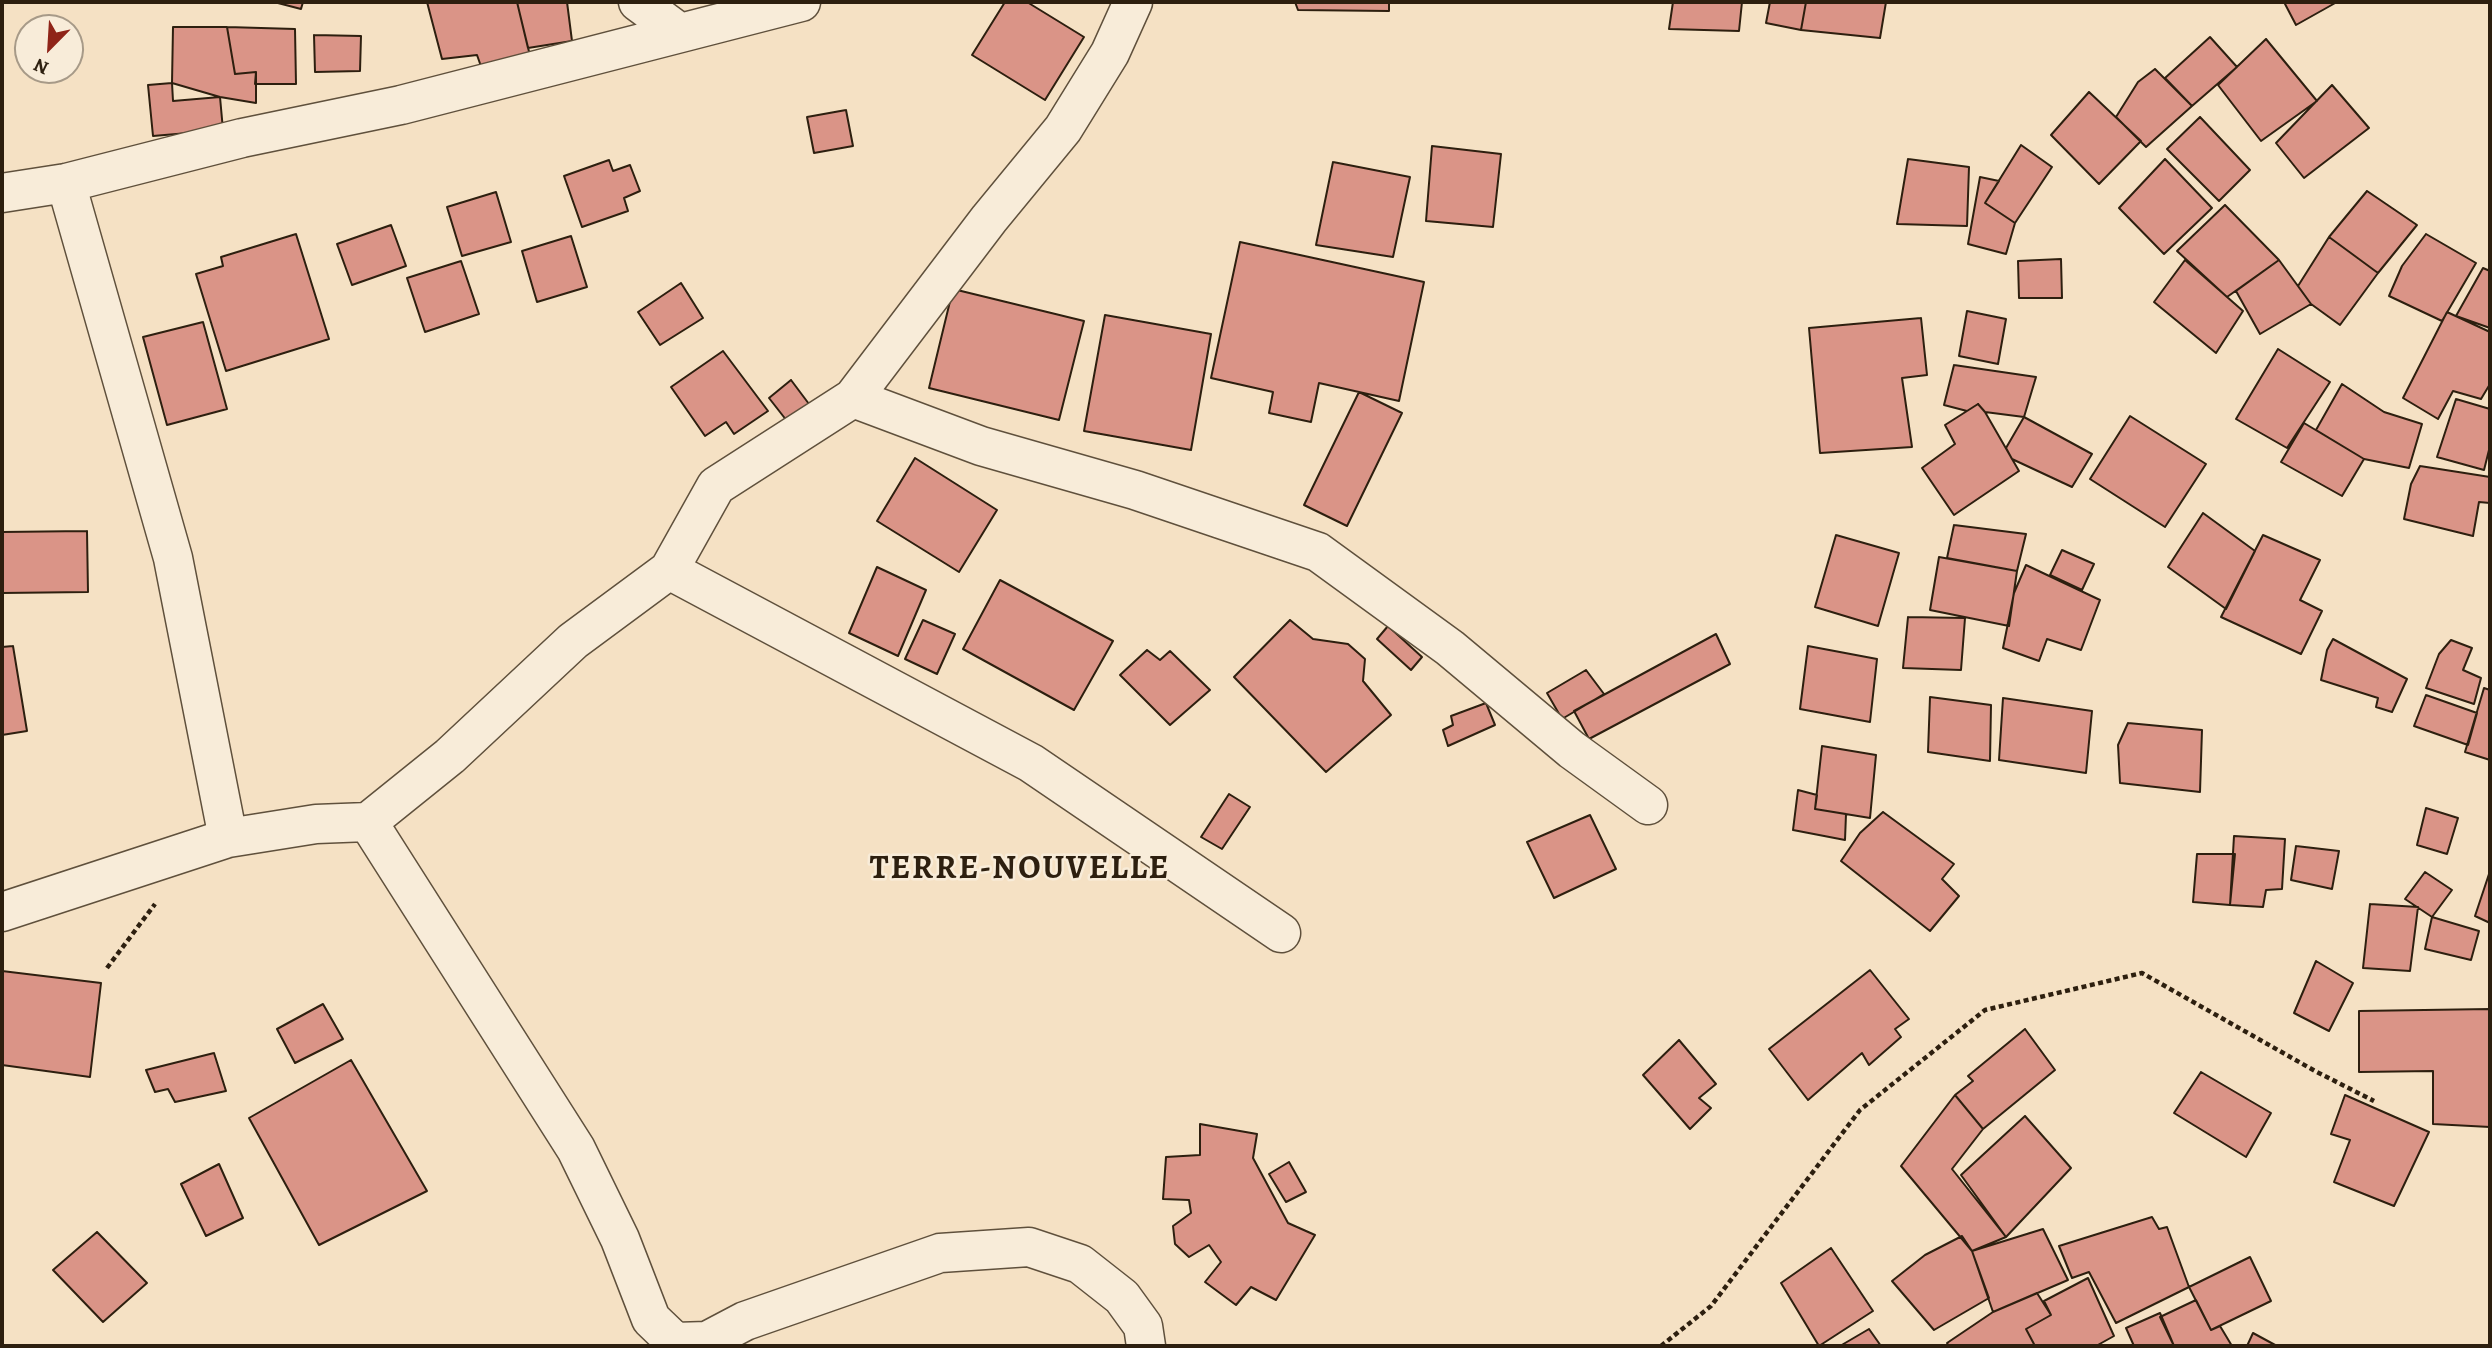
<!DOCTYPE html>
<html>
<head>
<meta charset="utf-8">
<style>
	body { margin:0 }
	#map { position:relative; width:2492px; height:1348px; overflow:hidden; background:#f5e1c4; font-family:Alegreya,serif }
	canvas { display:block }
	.frame { position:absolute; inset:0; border:4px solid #2d1f0f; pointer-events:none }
	.north { position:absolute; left:14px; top:14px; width:70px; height:70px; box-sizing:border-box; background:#f8ecd9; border:2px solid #a79a88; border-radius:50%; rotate:204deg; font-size:19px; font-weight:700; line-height:28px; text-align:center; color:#2d1f0f }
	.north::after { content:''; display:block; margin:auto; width:24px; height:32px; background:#8f2418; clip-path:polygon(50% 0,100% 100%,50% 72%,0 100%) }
</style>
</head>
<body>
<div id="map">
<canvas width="2492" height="1348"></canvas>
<div class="frame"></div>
<div class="north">N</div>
</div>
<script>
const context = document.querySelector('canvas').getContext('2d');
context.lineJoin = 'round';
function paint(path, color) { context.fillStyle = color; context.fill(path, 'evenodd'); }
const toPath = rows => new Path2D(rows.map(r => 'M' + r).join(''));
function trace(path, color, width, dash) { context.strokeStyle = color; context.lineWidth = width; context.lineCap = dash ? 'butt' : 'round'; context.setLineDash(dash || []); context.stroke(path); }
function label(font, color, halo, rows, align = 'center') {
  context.font = font + ' Alegreya,serif'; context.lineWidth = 5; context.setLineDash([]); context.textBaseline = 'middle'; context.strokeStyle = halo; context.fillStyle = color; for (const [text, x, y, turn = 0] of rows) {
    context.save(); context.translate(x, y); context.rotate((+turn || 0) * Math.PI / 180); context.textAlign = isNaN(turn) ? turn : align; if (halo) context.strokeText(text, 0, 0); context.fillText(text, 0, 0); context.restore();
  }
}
const building = toPath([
	[274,2,303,2,301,9,274,2],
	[427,2,517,2,532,64,483,72,477,55,442,59,427,2],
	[517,2,567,2,572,41,528,48,517,2],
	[1005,2,1027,2,1084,37,1045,100,972,55,1005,2],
	[1295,2,1389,2,1389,11,1298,10,1295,2],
	[1673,2,1742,2,1739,31,1669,29,1673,2],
	[1770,2,1806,2,1801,30,1766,23,1770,2],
	[1806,2,1886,2,1880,38,1801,30,1806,2],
	[2284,2,2337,2,2296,25,2284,2],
	[173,27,227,27,235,74,256,72,256,103,220,97,172,83,173,27],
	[227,27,295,29,296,84,255,84,256,72,235,74,227,27],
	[314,35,361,36,360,71,315,72,314,35],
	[2210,37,2237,67,2192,106,2165,78,2210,37],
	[2266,39,2317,101,2261,141,2218,85,2266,39],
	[2155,69,2192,106,2146,147,2116,117,2138,82,2155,69],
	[172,83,173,101,220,97,223,130,153,136,148,85,172,83],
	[2332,85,2369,128,2304,178,2276,143,2332,85],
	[2089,92,2141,141,2099,184,2051,135,2089,92],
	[846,110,853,146,814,153,807,117,846,110],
	[2200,117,2250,170,2219,201,2167,149,2200,117],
	[2021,145,2052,167,2015,223,1985,203,2021,145],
	[1432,146,1501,154,1493,227,1426,221,1432,146],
	[1908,159,1969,167,1967,226,1897,224,1908,159],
	[2165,159,2212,208,2164,254,2119,208,2165,159],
	[609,160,613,171,630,165,640,191,624,198,628,211,582,227,564,176,609,160],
	[1333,162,1410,177,1393,257,1316,245,1333,162],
	[1980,177,1999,181,1985,203,2015,223,2006,254,1968,244,1980,177],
	[2367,191,2417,225,2378,273,2329,237,2367,191],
	[496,192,511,242,462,256,447,207,496,192],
	[2225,205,2279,260,2227,297,2177,251,2225,205],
	[391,225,406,266,352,285,337,244,391,225],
	[296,234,329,339,226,371,196,274,223,266,221,257,296,234],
	[2426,234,2476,263,2442,321,2389,296,2402,266,2426,234],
	[571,236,587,287,537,302,522,251,571,236],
	[2329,237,2378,273,2340,325,2311,304,2298,286,2329,237],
	[1240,242,1424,282,1399,401,1319,383,1311,422,1269,413,1273,392,1211,378,1240,242],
	[2061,259,2062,298,2019,298,2018,261,2061,259],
	[2185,260,2243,311,2216,353,2154,302,2185,260],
	[2279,260,2311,304,2260,334,2236,291,2279,260],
	[461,261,479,314,425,332,407,278,461,261],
	[2483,268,2490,271,2490,328,2456,316,2483,268],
	[681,283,703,318,660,345,638,312,681,283],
	[953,289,1084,321,1059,420,929,388,953,289],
	[1967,311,2006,319,1998,364,1959,356,1967,311],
	[2447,312,2490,332,2490,384,2481,399,2453,391,2438,419,2403,398,2447,312],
	[1105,315,1211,334,1191,450,1084,431,1105,315],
	[1921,318,1927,375,1902,378,1912,447,1820,453,1809,328,1921,318],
	[203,322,227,409,167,425,143,337,203,322],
	[2278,349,2330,382,2287,448,2236,419,2278,349],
	[723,351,768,411,734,434,726,422,705,436,671,387,723,351],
	[1954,365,2036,377,2024,417,1985,412,1978,404,1967,411,1944,405,1954,365],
	[791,380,809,404,787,421,769,398,791,380],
	[2342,384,2384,412,2422,424,2409,468,2364,459,2316,430,2342,384],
	[1359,392,1402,413,1347,526,1304,505,1359,392],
	[2456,399,2490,409,2490,446,2484,470,2437,457,2456,399],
	[1978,404,1985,412,2019,471,1954,515,1922,468,1955,444,1945,425,1978,404],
	[2130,416,2206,464,2165,527,2090,479,2130,416],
	[2024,417,2092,454,2072,487,2012,459,2006,448,2024,417],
	[2304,423,2364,459,2342,496,2281,462,2304,423],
	[915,458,997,510,959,572,877,521,915,458],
	[2420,466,2490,477,2490,503,2479,502,2473,536,2404,519,2411,484,2420,466],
	[2203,513,2255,551,2226,609,2168,567,2203,513],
	[1954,525,2026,534,2017,571,1947,558,1954,525],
	[87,531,88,592,2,593,2,532,87,531],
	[1836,535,1899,553,1878,626,1815,607,1836,535],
	[2263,535,2320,560,2300,600,2322,611,2301,654,2221,617,2263,535],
	[2062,550,2094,564,2082,590,2050,575,2062,550],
	[1939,557,2017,571,2009,626,1930,610,1939,557],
	[2026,565,2100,600,2081,650,2047,639,2039,661,2003,648,2014,593,2026,565],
	[877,567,926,590,898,656,849,633,877,567],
	[1000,580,1113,641,1074,710,963,649,1000,580],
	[1908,617,1965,618,1961,670,1903,668,1908,617],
	[923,620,955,634,937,674,905,659,923,620],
	[1290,620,1313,639,1348,644,1365,659,1363,681,1391,715,1326,772,1234,677,1290,620],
	[1388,626,1422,657,1411,670,1377,639,1388,626],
	[1716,634,1730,664,1589,739,1574,711,1716,634],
	[2333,639,2407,679,2392,712,2376,707,2378,698,2321,680,2327,650,2333,639],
	[2451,640,2472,648,2463,670,2481,678,2474,704,2426,688,2439,654,2451,640],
	[13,646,27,731,2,735,2,647,13,646],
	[1808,646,1877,659,1870,722,1800,709,1808,646],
	[1147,650,1160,660,1170,651,1210,690,1170,725,1120,675,1147,650],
	[1586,670,1604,694,1562,719,1547,693,1586,670],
	[2484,688,2490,690,2490,760,2465,752,2484,688],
	[2426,695,2477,713,2468,745,2414,726,2426,695],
	[1930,697,1991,705,1990,761,1928,752,1930,697],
	[2003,698,2092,711,2086,773,1999,760,2003,698],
	[1486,703,1495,725,1448,746,1443,730,1453,725,1451,716,1486,703],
	[2128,723,2202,730,2200,792,2120,783,2118,745,2128,723],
	[1822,746,1876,755,1870,818,1815,809,1822,746],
	[1798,790,1817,795,1815,809,1846,814,1845,840,1793,830,1798,790],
	[1229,794,1250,807,1222,849,1201,837,1229,794],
	[2426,808,2458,818,2447,854,2417,845,2426,808],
	[1883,812,1954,864,1942,879,1959,896,1930,931,1841,861,1860,833,1883,812],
	[1590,815,1616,869,1554,898,1527,842,1590,815],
	[2234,836,2285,839,2282,889,2266,890,2263,907,2230,905,2234,836],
	[2296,846,2339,851,2332,889,2291,880,2296,846],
	[2197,854,2235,854,2230,905,2193,902,2197,854],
	[2490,871,2490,923,2475,916,2490,871],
	[2425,872,2452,890,2432,917,2405,899,2425,872],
	[2370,904,2418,907,2410,971,2363,968,2370,904],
	[2432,917,2479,931,2471,960,2425,949,2432,917],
	[2316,961,2353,983,2329,1031,2294,1013,2316,961],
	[1870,970,1909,1019,1895,1029,1901,1037,1869,1065,1862,1053,1808,1100,1769,1049,1870,970],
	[2,971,101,983,90,1077,2,1065,2,971],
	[323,1004,343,1039,295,1063,277,1029,323,1004],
	[2490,1009,2490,1127,2433,1124,2433,1071,2359,1072,2359,1011,2490,1009],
	[2025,1029,2055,1070,1983,1129,1955,1095,1973,1081,1968,1076,2025,1029],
	[1679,1040,1716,1084,1699,1098,1711,1108,1690,1129,1643,1075,1679,1040],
	[214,1053,226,1091,175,1102,168,1089,155,1092,146,1070,214,1053],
	[351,1060,427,1191,319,1245,249,1118,351,1060],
	[2201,1072,2271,1113,2246,1157,2174,1113,2201,1072],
	[1955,1095,1983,1129,1952,1169,2006,1237,1972,1251,1901,1166,1955,1095],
	[2345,1095,2429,1132,2394,1206,2334,1182,2350,1140,2331,1134,2345,1095],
	[2025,1116,2071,1168,2006,1237,1961,1175,2025,1116],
	[1200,1124,1257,1134,1253,1158,1288,1223,1315,1235,1276,1300,1251,1287,1236,1305,1205,1282,1221,1262,1209,1245,1189,1257,1175,1244,1173,1226,1191,1213,1189,1200,1163,1199,1166,1157,1200,1155,1200,1124],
	[1289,1162,1306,1192,1286,1202,1269,1174,1289,1162],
	[219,1164,243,1218,206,1236,181,1184,219,1164],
	[2152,1217,2159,1229,2167,1227,2189,1287,2116,1323,2089,1272,2072,1278,2059,1246,2152,1217],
	[2043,1229,2068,1280,1993,1312,1972,1251,2043,1229],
	[97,1232,147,1283,103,1322,53,1270,97,1232],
	[1962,1236,1972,1251,1989,1298,1934,1330,1892,1281,1925,1255,1962,1236],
	[1831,1248,1873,1311,1819,1346,1781,1283,1831,1248],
	[2250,1257,2271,1301,2211,1330,2189,1287,2250,1257],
	[2088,1278,2114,1336,2096,1346,2035,1346,2026,1329,2051,1315,2044,1301,2088,1278],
	[2037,1293,2051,1315,2026,1329,2035,1346,1949,1346,1947,1343,1993,1312,2037,1293],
	[2196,1300,2211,1330,2220,1326,2232,1346,2174,1346,2160,1317,2196,1300],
	[2160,1313,2174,1346,2134,1346,2126,1328,2160,1313],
	[1869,1329,1881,1346,1840,1346,1869,1329],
	[2253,1333,2277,1346,2247,1346,2253,1333]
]);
paint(building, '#da9487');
trace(building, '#2d1f0f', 2);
const minor = toPath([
	[638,2,680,33],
	[1133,2,1110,53,1063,129,989,219,853,398,716,486,669,570,573,641,450,756,368,822,576,1149,620,1239,651,1319,675,1342,707,1341,745,1321,940,1253,1029,1247,1080,1264,1122,1297,1143,1326,1146,1346],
	[66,183,173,558,228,838],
	[2,193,66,183,242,138,401,105,801,2],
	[853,398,981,446,1135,490,1318,552,1450,648,1572,750,1648,805],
	[669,570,1031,763,1281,933],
	[2,912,228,838,316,824,368,822]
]);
trace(minor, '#5f503c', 41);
trace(toPath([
	[107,968,155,904],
	[1661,1346,1711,1306,1860,1110,1985,1010,2142,973,2315,1071,2374,1101]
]), '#2d1f0f', 4.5, [5, 3.5]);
trace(minor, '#f8ecd9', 38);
context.letterSpacing = '2px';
label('bold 33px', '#2d1f0f', '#f8ecd9', [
	["TERRE-NOUVELLE",1020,870]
]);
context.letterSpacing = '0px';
</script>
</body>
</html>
